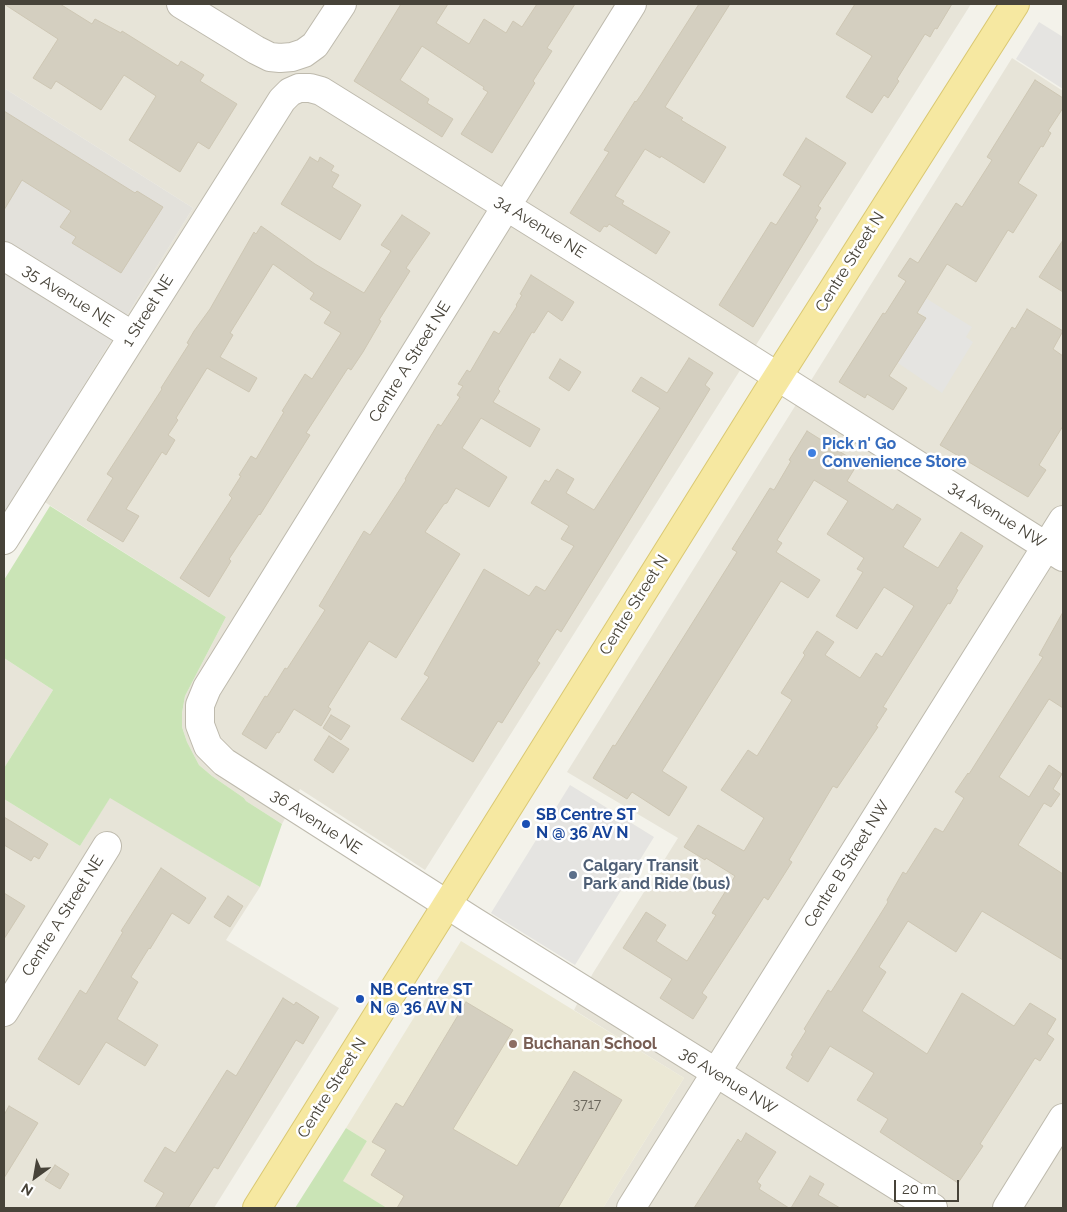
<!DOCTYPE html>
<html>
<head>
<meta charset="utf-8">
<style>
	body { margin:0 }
	#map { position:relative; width:1067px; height:1212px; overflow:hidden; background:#f3f2ea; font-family:Raleway,sans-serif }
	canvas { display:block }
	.frame { position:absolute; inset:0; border:5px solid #474339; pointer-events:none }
	.north { position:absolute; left:10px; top:1152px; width:50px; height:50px; -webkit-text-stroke:4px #fff; paint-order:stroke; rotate:212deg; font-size:14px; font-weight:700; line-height:20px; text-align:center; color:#474339 }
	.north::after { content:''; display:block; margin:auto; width:18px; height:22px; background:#474339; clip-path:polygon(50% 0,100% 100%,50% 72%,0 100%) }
	.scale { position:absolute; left:894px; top:1180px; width:65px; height:22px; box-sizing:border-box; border:2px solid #474339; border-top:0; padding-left:6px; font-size:15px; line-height:18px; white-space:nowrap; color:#474339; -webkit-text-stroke:4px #fff; paint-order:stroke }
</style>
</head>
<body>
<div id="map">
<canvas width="1067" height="1212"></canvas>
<div class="frame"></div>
<div class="north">N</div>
<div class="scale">20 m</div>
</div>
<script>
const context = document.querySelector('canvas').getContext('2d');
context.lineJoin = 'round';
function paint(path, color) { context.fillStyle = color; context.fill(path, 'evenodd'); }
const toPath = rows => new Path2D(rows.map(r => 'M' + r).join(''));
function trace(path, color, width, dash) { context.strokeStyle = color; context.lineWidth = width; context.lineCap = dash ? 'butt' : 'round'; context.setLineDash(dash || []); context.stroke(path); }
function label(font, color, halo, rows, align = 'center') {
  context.font = font + ' Raleway,sans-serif'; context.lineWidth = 5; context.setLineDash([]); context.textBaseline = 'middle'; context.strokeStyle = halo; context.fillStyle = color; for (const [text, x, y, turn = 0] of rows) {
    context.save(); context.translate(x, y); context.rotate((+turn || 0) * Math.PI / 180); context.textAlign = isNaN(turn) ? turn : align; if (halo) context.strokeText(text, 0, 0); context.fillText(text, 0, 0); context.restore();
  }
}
paint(toPath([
	[4,4,971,4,425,870,300,789,282,824,246,801,244,798,212,776,199,765,187,742,182,727,182,713,185,696,226,617,21,487,193,208,4,88],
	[1012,58,1063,91,1063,1208,603,1208,684,1078,574,1010,593,973,678,838,567,772],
	[4,658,53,690,4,768],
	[110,797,260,887,226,940,339,1008,214,1208,4,1208,4,799,80,846]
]), '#e7e4d8');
paint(toPath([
	[4,88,193,208,4,515]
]), '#e3e1db');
paint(toPath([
	[461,941,684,1078,603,1208,387,1208,342,1181,367,1141,346,1128]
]), '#ebe8d5');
paint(toPath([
	[50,506,226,617,185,696,182,713,182,727,187,742,199,765,212,776,244,798,246,801,282,824,260,887,110,798,80,846,4,799,4,768,53,690,4,658,4,580],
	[346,1128,367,1141,343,1181,387,1208,295,1208]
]), '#cae4b6');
paint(toPath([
	[1039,22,1063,37,1063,89,1016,59],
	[924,297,972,327,966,337,973,342,942,393,898,363,926,317,915,310],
	[570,785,654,837,575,965,491,913]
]), '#e5e4e1');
const building = toPath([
	[4,4,60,4,92,24,95,19,121,33,122,31,178,66,181,61,204,75,200,81,237,104,209,149,198,142,180,172,129,140,156,96,124,75,101,110,56,81,51,89,33,78,58,39,4,4],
	[401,4,448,4,436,23,469,44,484,19,506,33,513,21,522,27,537,4,575,4,547,48,552,51,533,81,535,83,492,153,461,134,488,92,483,89,484,87,422,46,400,80,429,99,427,103,453,119,442,137,354,81,401,4],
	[699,4,730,4,665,107,683,118,681,120,726,147,704,183,661,156,660,158,645,149,615,196,624,201,622,204,670,232,656,254,609,224,607,227,604,226,600,232,570,213,609,152,604,150,635,101,636,102,641,95,699,4],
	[855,4,952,4,937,29,935,28,930,37,925,34,897,79,899,81,888,98,884,95,872,113,846,97,872,56,836,34,855,4],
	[1035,80,1063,98,1063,108,1048,131,1051,133,1043,147,1041,146,1018,183,1037,195,1013,233,1008,230,976,282,947,264,917,313,926,318,889,376,907,388,893,410,867,394,865,398,839,382,883,313,885,314,906,281,898,276,910,258,918,263,956,203,962,207,992,160,987,157,1035,80],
	[4,111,135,193,137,191,163,207,121,273,72,243,76,237,60,227,71,211,22,180,4,210,4,111],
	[806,138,846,163,818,206,821,208,815,218,818,220,753,327,719,305,771,222,776,225,801,186,783,175,806,138],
	[310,157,318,162,320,157,334,166,331,171,339,175,332,187,361,205,340,240,281,204,310,157],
	[402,215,430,233,406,268,410,271,379,320,381,321,363,352,351,370,348,368,306,433,310,435,260,515,259,514,229,559,231,561,209,597,180,578,232,498,229,495,241,476,239,475,251,456,256,459,284,412,282,411,305,374,312,379,341,333,324,323,331,312,310,299,314,293,273,264,230,333,233,335,220,357,257,378,249,392,207,368,176,418,178,420,168,435,175,440,166,455,162,452,126,509,139,516,123,542,87,520,113,478,107,474,162,389,161,388,189,344,187,343,194,331,210,309,254,232,256,234,261,226,315,264,364,293,391,251,381,245,402,215],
	[1063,240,1063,292,1039,277,1063,240],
	[531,275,574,302,562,321,548,311,534,333,532,332,498,389,500,391,493,402,540,429,530,447,481,418,462,448,507,477,489,507,456,488,447,503,444,504,425,532,460,554,396,658,369,641,328,707,331,709,321,726,294,709,279,733,277,732,266,749,242,734,265,696,267,697,285,668,287,669,325,610,319,606,364,531,370,535,406,480,405,479,438,424,441,426,460,397,457,395,463,386,458,384,467,370,470,372,494,331,499,334,517,306,516,305,522,295,520,294,531,275],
	[1027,309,1063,331,1053,349,1063,356,1063,426,1039,465,1046,470,1028,497,940,445,1012,327,1015,329,1027,309],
	[689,358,713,373,705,385,710,389,561,632,557,629,537,661,540,663,528,681,502,723,498,721,473,762,401,719,429,677,424,674,484,569,529,596,536,586,545,591,574,546,561,539,569,526,531,503,545,480,549,482,557,469,574,479,566,493,594,510,660,408,632,391,641,377,667,393,689,358],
	[560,359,581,372,569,391,549,378,560,359],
	[807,431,858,463,847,481,893,510,897,504,921,519,903,547,938,568,961,532,983,546,956,589,958,590,950,604,948,603,883,707,887,709,876,726,878,727,837,788,833,786,789,860,792,862,768,900,764,897,702,993,707,997,693,1019,660,998,672,979,623,948,646,912,666,925,656,941,687,961,716,915,712,913,735,876,706,858,705,860,684,847,698,825,744,851,764,818,721,790,748,750,757,756,792,700,781,693,805,655,803,653,817,631,834,642,825,655,860,678,876,653,882,657,914,606,884,587,857,629,836,616,863,572,857,569,864,558,827,534,848,501,814,480,777,540,782,543,776,552,820,580,808,598,781,581,662,771,687,787,669,816,632,792,627,799,593,778,613,745,615,746,737,552,732,549,770,488,774,490,791,461,789,460,807,431],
	[1063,612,1063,708,1049,699,999,777,1029,797,1049,765,1062,774,1053,789,1060,794,1051,807,1044,803,1018,845,1063,874,1063,960,982,911,956,952,908,921,879,967,886,972,862,1011,927,1054,962,993,1014,1026,1030,1003,1056,1019,1047,1034,1054,1039,1040,1061,1035,1058,980,1144,983,1146,958,1183,880,1132,888,1119,857,1100,874,1073,830,1046,808,1082,786,1068,793,1056,791,1055,806,1031,804,1029,828,990,831,992,856,953,888,902,887,900,903,872,906,874,935,828,943,832,964,798,955,792,968,773,969,774,1043,657,1039,655,1063,612],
	[331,715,350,726,341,740,323,728,331,715],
	[329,736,349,749,333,773,314,760,329,736],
	[4,817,48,844,39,859,34,856,31,861,4,845,4,817],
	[161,868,206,898,189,924,172,913,150,949,149,948,131,977,138,982,117,1019,158,1045,145,1066,106,1042,79,1085,38,1059,80,990,86,994,123,932,121,931,161,868],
	[4,893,25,906,4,939,4,893],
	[228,896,243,906,230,927,214,917,228,896],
	[283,998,294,1005,296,1002,319,1017,313,1027,303,1044,296,1040,218,1169,214,1167,188,1208,155,1208,164,1193,144,1181,165,1147,175,1153,227,1070,236,1076,283,998],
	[466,1002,513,1030,453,1129,517,1166,574,1071,622,1100,558,1208,397,1208,404,1196,371,1175,386,1150,372,1142,396,1103,403,1107,466,1002],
	[9,1106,38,1123,4,1178,4,1115,9,1106],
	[746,1133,776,1152,757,1182,761,1185,759,1189,789,1208,694,1208,738,1139,741,1142,746,1133],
	[55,1165,69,1174,60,1189,45,1180,55,1165],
	[810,1176,824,1184,818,1195,840,1208,791,1208,810,1176]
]);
paint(building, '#d4cfc0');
trace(building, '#cec7b4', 1);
const minor = toPath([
	[181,4,256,50,270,57,280,58,292,57,304,53,315,45,342,4],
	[632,4,207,688,200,705,200,725,208,746,224,762,473,921,933,1208],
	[4,256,133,336],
	[4,540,282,100,290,92,299,88,310,88,321,91,644,292,1063,557],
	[4,1012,107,846],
	[631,1208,1063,520],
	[1007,1208,1063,1118]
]);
const major = toPath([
	[257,1208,766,395,1015,4]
]);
trace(minor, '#bebaad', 30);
trace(major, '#dac872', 30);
trace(minor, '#fff', 28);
trace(major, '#f6e8a1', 28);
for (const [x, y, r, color] of [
	[812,453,5,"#3f7fe0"],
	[526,824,5,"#1a4fb4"],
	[573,875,5,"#5c6f8a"],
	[360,999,5,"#1a4fb4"],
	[513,1044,5,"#8d6e63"]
]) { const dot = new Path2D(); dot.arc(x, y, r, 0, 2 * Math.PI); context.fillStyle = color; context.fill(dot); trace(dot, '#fff', 2); }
label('14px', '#6a665b', null, [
	["3717",587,1105]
]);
label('16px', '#474339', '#fff', [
	["34 Avenue NE",540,227,32],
	["Centre Street N",850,262,-58],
	["35 Avenue NE",68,296,32],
	["1 Street NE",148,311,-58],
	["Centre A Street NE",410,362,-58],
	["34 Avenue NW",997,515,32],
	["Centre Street N",634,605,-58],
	["36 Avenue NE",316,822,33],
	["Centre B Street NW",847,864,-58],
	["Centre A Street NE",63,916,-58],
	["36 Avenue NW",728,1081,32],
	["Centre Street N",332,1088,-58]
]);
label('bold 16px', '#366cbe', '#fff', [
	["Pick n' Go",822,444],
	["Convenience Store",822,462]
], 'left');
label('bold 16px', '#164399', '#fff', [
	["SB Centre ST",536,815],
	["N @ 36 AV N",536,833],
	["NB Centre ST",370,990],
	["N @ 36 AV N",370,1008]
], 'left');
label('bold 16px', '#4e5e75', '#fff', [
	["Calgary Transit",583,866],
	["Park and Ride (bus)",583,884]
], 'left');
label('bold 16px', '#785e54', '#fff', [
	["Buchanan School",523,1044]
], 'left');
</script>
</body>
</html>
